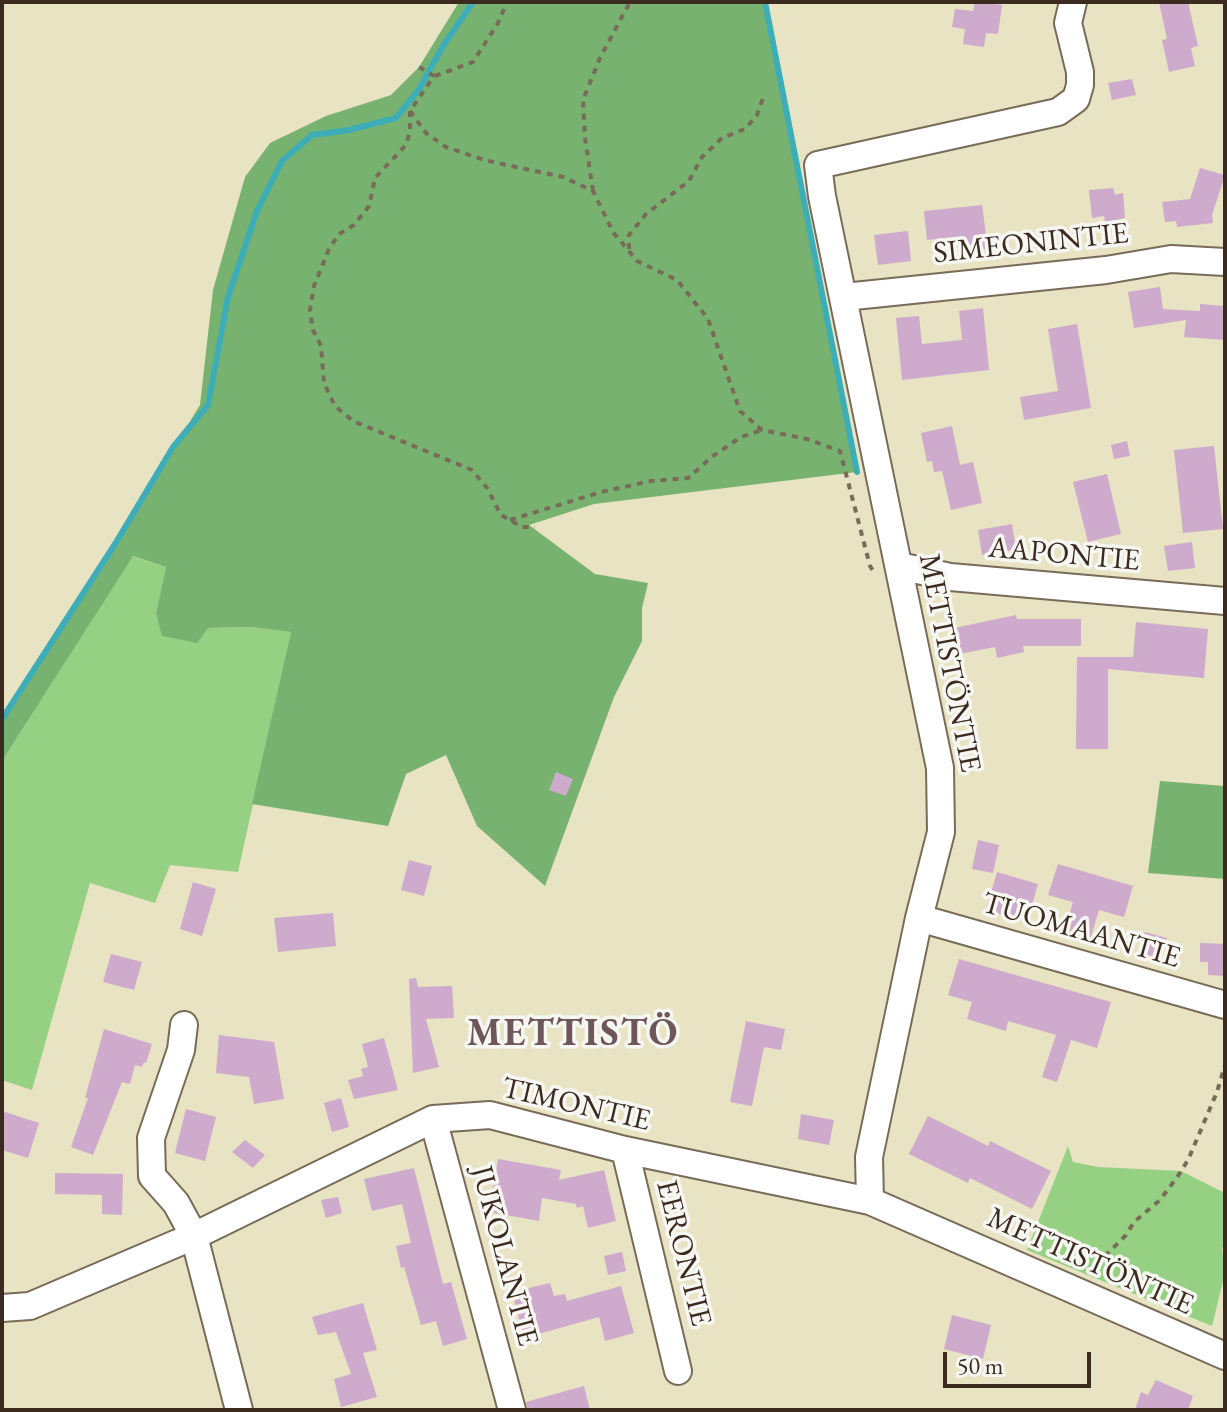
<!DOCTYPE html>
<html>
<head>
<meta charset="utf-8">
<style>
	body { margin:0 }
	#map { position:relative; width:1227px; height:1412px; overflow:hidden; background:#e8e3c3; font-family:"EB Garamond",serif }
	canvas { display:block }
	.frame { position:absolute; inset:0; border:4px solid #3b2a1e; pointer-events:none }
	.scale { position:absolute; left:943px; top:1352px; width:148px; height:36px; box-sizing:border-box; border:4px solid #3b2a1e; border-top:0; padding-left:10px; font-size:24px; line-height:28px; white-space:nowrap; color:#3b2a1e; -webkit-text-stroke:6px #f6f6f2; paint-order:stroke }
</style>
</head>
<body>
<div id="map">
<canvas width="1227" height="1412"></canvas>
<div class="frame"></div>
<div class="scale">50 m</div>
</div>
<script>
const context = document.querySelector('canvas').getContext('2d');
context.lineJoin = 'round';
function paint(path, color) { context.fillStyle = color; context.fill(path, 'evenodd'); }
const toPath = rows => new Path2D(rows.map(r => 'M' + r).join(''));
function trace(path, color, width, dash) { context.strokeStyle = color; context.lineWidth = width; context.lineCap = dash ? 'butt' : 'round'; context.setLineDash(dash || []); context.stroke(path); }
function label(font, color, halo, rows, align = 'center') {
  context.font = font + ' "EB Garamond",serif'; context.lineWidth = 7; context.setLineDash([]); context.textBaseline = 'middle'; context.strokeStyle = halo; context.fillStyle = color; for (const [text, x, y, turn = 0] of rows) {
    context.save(); context.translate(x, y); context.rotate((+turn || 0) * Math.PI / 180); context.textAlign = isNaN(turn) ? turn : align; if (halo) context.strokeText(text, 0, 0); context.fillText(text, 0, 0); context.restore();
  }
}
paint(toPath([
	[132,556,166,567,156,613,208,628,251,627,291,632,238,872,170,865,155,903,90,883,32,1090,2,1080,2,761],
	[1068,1146,1073,1162,1098,1167,1181,1171,1225,1193,1225,1243,1222,1248,1225,1273,1212,1326,1027,1250]
]), '#96d083');
paint(toPath([
	[459,2,765,2,857,472,594,504,529,525,595,574,648,583,642,608,642,641,614,697,545,886,477,826,446,755,406,774,388,826,252,804,291,632,251,627,208,628,197,643,162,636,156,613,166,567,133,556,2,761,2,719,115,544,200,405,213,290,245,177,270,143,326,116,391,95,419,67],
	[1160,781,1225,786,1225,879,1148,873]
]), '#78b271');
trace(toPath([
	[765,2,857,472],
	[2,719,115,544,173,447,208,405,228,297,257,211,282,161,312,135,349,130,396,118,419,89,443,46,473,2]
]), '#3dadb8', 6);
paint(toPath([
	[975,2,1002,5,998,34,986,33,984,47,963,44,965,29,952,27,955,9,973,11],
	[1159,2,1188,2,1198,46,1191,48,1195,66,1169,72,1162,40,1167,39],
	[1132,79,1136,95,1112,100,1108,83],
	[1200,168,1225,175,1212,215,1213,223,1177,227,1176,221,1165,222,1162,202,1190,199],
	[1113,188,1115,195,1123,193,1125,218,1105,222,1104,216,1092,218,1089,190],
	[982,205,988,249,960,251,957,237,927,240,924,211],
	[908,231,911,261,878,265,874,235],
	[1160,287,1163,309,1200,311,1200,304,1225,306,1225,340,1184,337,1186,320,1134,328,1128,292],
	[983,308,989,370,902,380,896,318,919,316,922,344,962,340,959,311],
	[1077,324,1091,408,1024,420,1020,397,1058,391,1048,329],
	[952,426,960,465,973,462,982,503,951,510,942,471,934,472,932,461,927,462,921,433],
	[1127,441,1130,456,1114,459,1111,445],
	[1214,446,1223,529,1183,533,1174,450],
	[1107,474,1121,534,1088,542,1073,482],
	[1012,524,1016,550,982,555,978,530],
	[1192,542,1195,568,1168,571,1164,546],
	[1016,615,1017,619,1081,619,1081,646,1023,646,1024,652,997,658,995,647,959,654,954,628],
	[1136,622,1208,629,1204,678,1108,669,1108,749,1076,749,1077,657,1133,657],
	[556,772,573,779,566,796,549,790],
	[978,840,999,845,993,873,972,869],
	[409,860,432,866,424,896,401,890],
	[1058,864,1133,886,1124,917,1099,910,1090,940,1064,933,1073,902,1048,895],
	[997,872,1038,884,1027,922,986,910],
	[193,882,216,889,202,936,180,929],
	[333,913,336,946,278,952,274,918],
	[1145,932,1167,938,1160,961,1138,954],
	[1200,943,1225,944,1225,976,1208,975,1208,962,1200,962],
	[111,954,142,962,134,990,103,982],
	[959,959,1111,1002,1097,1048,1071,1040,1057,1082,1042,1077,1056,1035,1008,1021,1006,1031,967,1019,972,1002,948,995],
	[416,978,418,987,452,986,454,1018,426,1019,439,1067,413,1073,409,979],
	[746,1021,785,1029,781,1050,764,1047,752,1106,730,1102],
	[104,1029,152,1044,146,1063,144,1062,142,1067,135,1065,130,1084,122,1082,93,1155,71,1147,88,1098,85,1098],
	[219,1035,274,1042,284,1099,254,1104,249,1077,216,1073],
	[384,1038,398,1090,354,1099,348,1080,363,1076,361,1069,368,1067,362,1044],
	[341,1098,349,1127,332,1132,324,1103],
	[186,1109,216,1117,205,1161,175,1153],
	[2,1111,39,1123,28,1158,2,1150],
	[801,1114,834,1120,829,1145,798,1139],
	[928,1116,988,1146,990,1141,1051,1171,1032,1209,970,1178,968,1183,909,1154],
	[245,1140,265,1155,253,1168,232,1152],
	[498,1159,561,1170,559,1180,604,1170,616,1221,588,1228,583,1206,577,1208,576,1204,542,1198,539,1221,489,1212],
	[414,1168,443,1284,451,1282,467,1339,443,1346,436,1321,421,1325,404,1267,401,1268,396,1246,411,1243,402,1204,372,1211,364,1179],
	[55,1173,123,1174,122,1215,102,1214,102,1195,55,1194],
	[338,1197,342,1213,326,1218,321,1200],
	[622,1252,626,1271,608,1275,604,1256],
	[550,1283,554,1296,565,1294,567,1301,621,1286,634,1333,605,1341,599,1317,524,1338,512,1292],
	[363,1303,377,1350,363,1353,377,1397,341,1407,334,1379,351,1374,336,1332,318,1335,312,1317],
	[952,1315,991,1325,983,1359,944,1349],
	[1156,1380,1193,1396,1188,1410,1135,1410,1141,1392,1148,1395],
	[584,1386,590,1410,528,1410,526,1402]
]), '#ceaacc');
const minor = toPath([
	[1073,2,1068,23,1080,72,1080,85,1076,99,1058,112,818,165,822,196,940,768,941,832,919,918,869,1157,870,1201,1225,1356],
	[844,297,1106,270,1171,259,1225,262],
	[899,566,950,577,1225,601],
	[919,918,1225,1005],
	[184,1025,181,1050,151,1138,152,1176,176,1203,194,1236,239,1410],
	[433,1119,512,1410],
	[625,1150,678,1371],
	[2,1308,30,1306,194,1236,433,1119,490,1115,625,1150,870,1201]
]);
trace(minor, '#786b58', 30);
trace(toPath([
	[419,67,434,76,410,111,410,131,406,145,375,178,369,206,354,225,339,234,329,249,314,286,310,310,313,330,321,346,324,383,335,406,353,421,472,470,487,488,501,515,522,527,535,527],
	[435,76,473,62,498,23,507,2],
	[410,111,426,133,446,147,484,160,563,177,593,191,613,232,637,261,677,280,708,319,740,411,762,430,807,439,840,451,870,566,875,574],
	[593,191,585,138,583,100,600,58,630,2],
	[629,249,629,235,646,214,689,181,702,157,722,138,745,129,757,115,763,98],
	[510,520,601,492,651,481,688,478,713,456,741,437,762,430],
	[1088,1273,1126,1235,1134,1222,1160,1200,1178,1176,1188,1160,1217,1092,1225,1065]
]), '#786b58', 4, [6, 6]);
trace(minor, '#fff', 26);
label('30px', '#3b2a1e', '#f6f6f2', [
	["SIMEONINTIE",1031,244,-6],
	["AAPONTIE",1064,555,5],
	["METTISTÖNTIE",949,663,79],
	["TUOMAANTIE",1081,931,16],
	["TIMONTIE",576,1105,13],
	["EERONTIE",683,1253,76],
	["JUKOLANTIE",504,1256,75],
	["METTISTÖNTIE",1090,1262,24]
]);
context.letterSpacing = '2px';
label('bold 38px', '#6e575b', '#f6f6f2', [
	["METTISTÖ",573,1035]
]);
context.letterSpacing = '0px';
</script>
</body>
</html>
